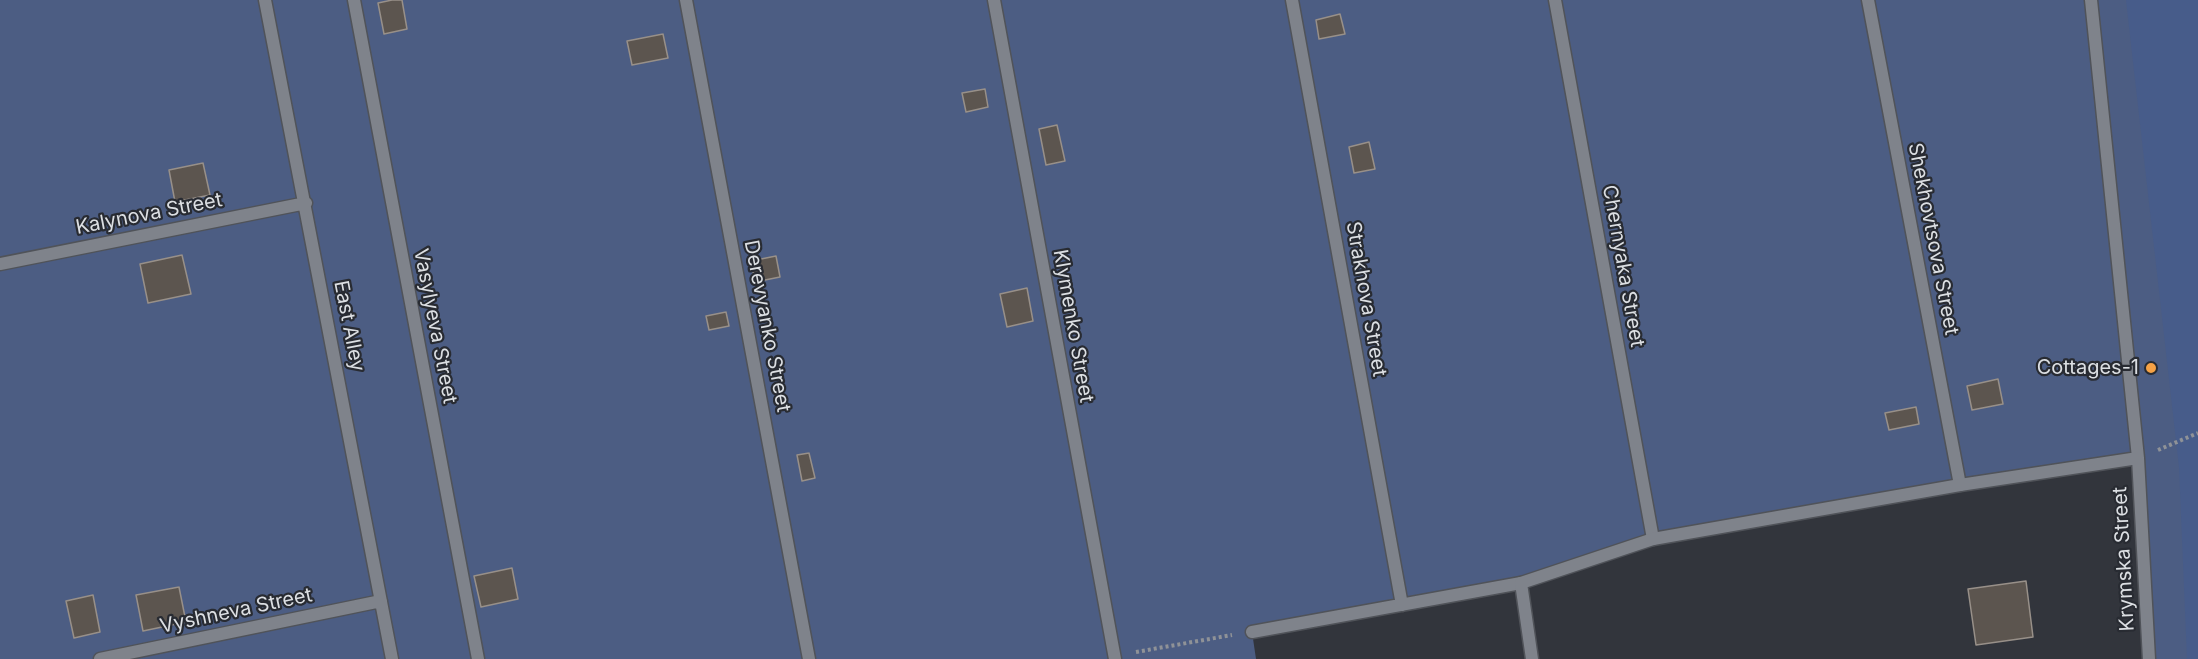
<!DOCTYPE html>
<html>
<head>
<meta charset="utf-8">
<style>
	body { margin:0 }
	canvas { display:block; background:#32353c }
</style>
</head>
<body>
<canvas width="2198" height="659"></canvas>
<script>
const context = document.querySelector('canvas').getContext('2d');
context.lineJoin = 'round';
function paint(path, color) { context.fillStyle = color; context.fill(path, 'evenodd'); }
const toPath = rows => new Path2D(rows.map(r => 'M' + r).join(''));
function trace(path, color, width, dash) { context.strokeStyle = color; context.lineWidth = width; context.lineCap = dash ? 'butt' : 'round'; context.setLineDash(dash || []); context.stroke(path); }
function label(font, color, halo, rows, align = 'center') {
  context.font = font + ' Inter,sans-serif'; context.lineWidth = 4.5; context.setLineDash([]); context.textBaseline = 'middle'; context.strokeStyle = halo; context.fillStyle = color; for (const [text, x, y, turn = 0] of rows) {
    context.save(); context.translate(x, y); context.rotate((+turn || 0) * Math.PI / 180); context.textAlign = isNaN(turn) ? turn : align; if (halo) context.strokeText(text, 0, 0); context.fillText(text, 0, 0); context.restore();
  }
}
paint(toPath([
	[0,0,2198,0,2198,659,2149,659,2138,458,1653,539,1521,583,1252,632,1256,659,0,659]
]), '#4c5d83');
paint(toPath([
	[2126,0,2198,0,2198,659,2187,659,2179,467]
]), '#475c8a');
const building = toPath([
	[392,0,402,0,407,29,384,34,378,3,392,0],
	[1340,14,1345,34,1319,39,1316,20,1340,14],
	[663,34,668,58,632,65,627,41,663,34],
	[985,89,988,107,966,112,962,93,985,89],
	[1057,125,1065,161,1046,165,1039,129,1057,125],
	[1369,142,1375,169,1354,173,1349,147,1369,142],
	[203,163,210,195,175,202,169,170,203,163],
	[182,255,191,294,148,303,140,264,182,255],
	[776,256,780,277,755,282,751,261,776,256],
	[1027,288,1033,321,1007,327,1000,294,1027,288],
	[726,312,729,326,709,330,706,316,726,312],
	[1998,379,2003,404,1972,410,1967,386,1998,379],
	[1916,407,1919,424,1889,430,1885,413,1916,407],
	[809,453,815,478,802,481,797,455,809,453],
	[512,568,518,599,481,607,474,576,512,568],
	[2026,581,2033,637,1976,645,1968,589,2026,581],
	[179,587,186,622,143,631,136,595,179,587],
	[93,595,100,632,74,638,66,601,93,595]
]);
paint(building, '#5c554f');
trace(building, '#989089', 1.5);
const service = toPath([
	[265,0,392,659],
	[354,0,478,659],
	[686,0,809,659],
	[994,0,1115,659],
	[1292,0,1402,605],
	[1555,0,1653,539],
	[1868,0,1960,485],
	[0,264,306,203],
	[1252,632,1521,583],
	[100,659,381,601]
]);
const minor = toPath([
	[2091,0,2138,458,2149,659],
	[1532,659,1521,583,1653,539,1960,485,2138,458]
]);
trace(service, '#505359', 15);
trace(minor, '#505359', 15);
trace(toPath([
	[2158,450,2198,433],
	[1136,652,1232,635]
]), '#8f9297', 4, [3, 3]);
trace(service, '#7f838b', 12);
trace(minor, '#7f838b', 12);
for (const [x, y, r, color] of [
	[2151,368,6,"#f6a246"]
]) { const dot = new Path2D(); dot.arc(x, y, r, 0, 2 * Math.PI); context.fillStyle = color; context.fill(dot); trace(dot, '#282b32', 2); }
label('20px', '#dcdfe3', '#282b32', [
	["Kalynova Street",149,214,-11],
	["Shekhovtsova Street",1933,239,79],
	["Chernyaka Street",1623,266,80],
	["Strakhova Street",1366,299,80],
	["East Alley",349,326,79],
	["Vasylyeva Street",435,326,79],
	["Derevyanko Street",767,326,79],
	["Klymenko Street",1073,326,80],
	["Krymska Street",2124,559,-93],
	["Vyshneva Street",236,611,-12]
]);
label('20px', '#dcdfe3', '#282b32', [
	["Cottages-1",2139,368]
], 'right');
</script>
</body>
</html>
